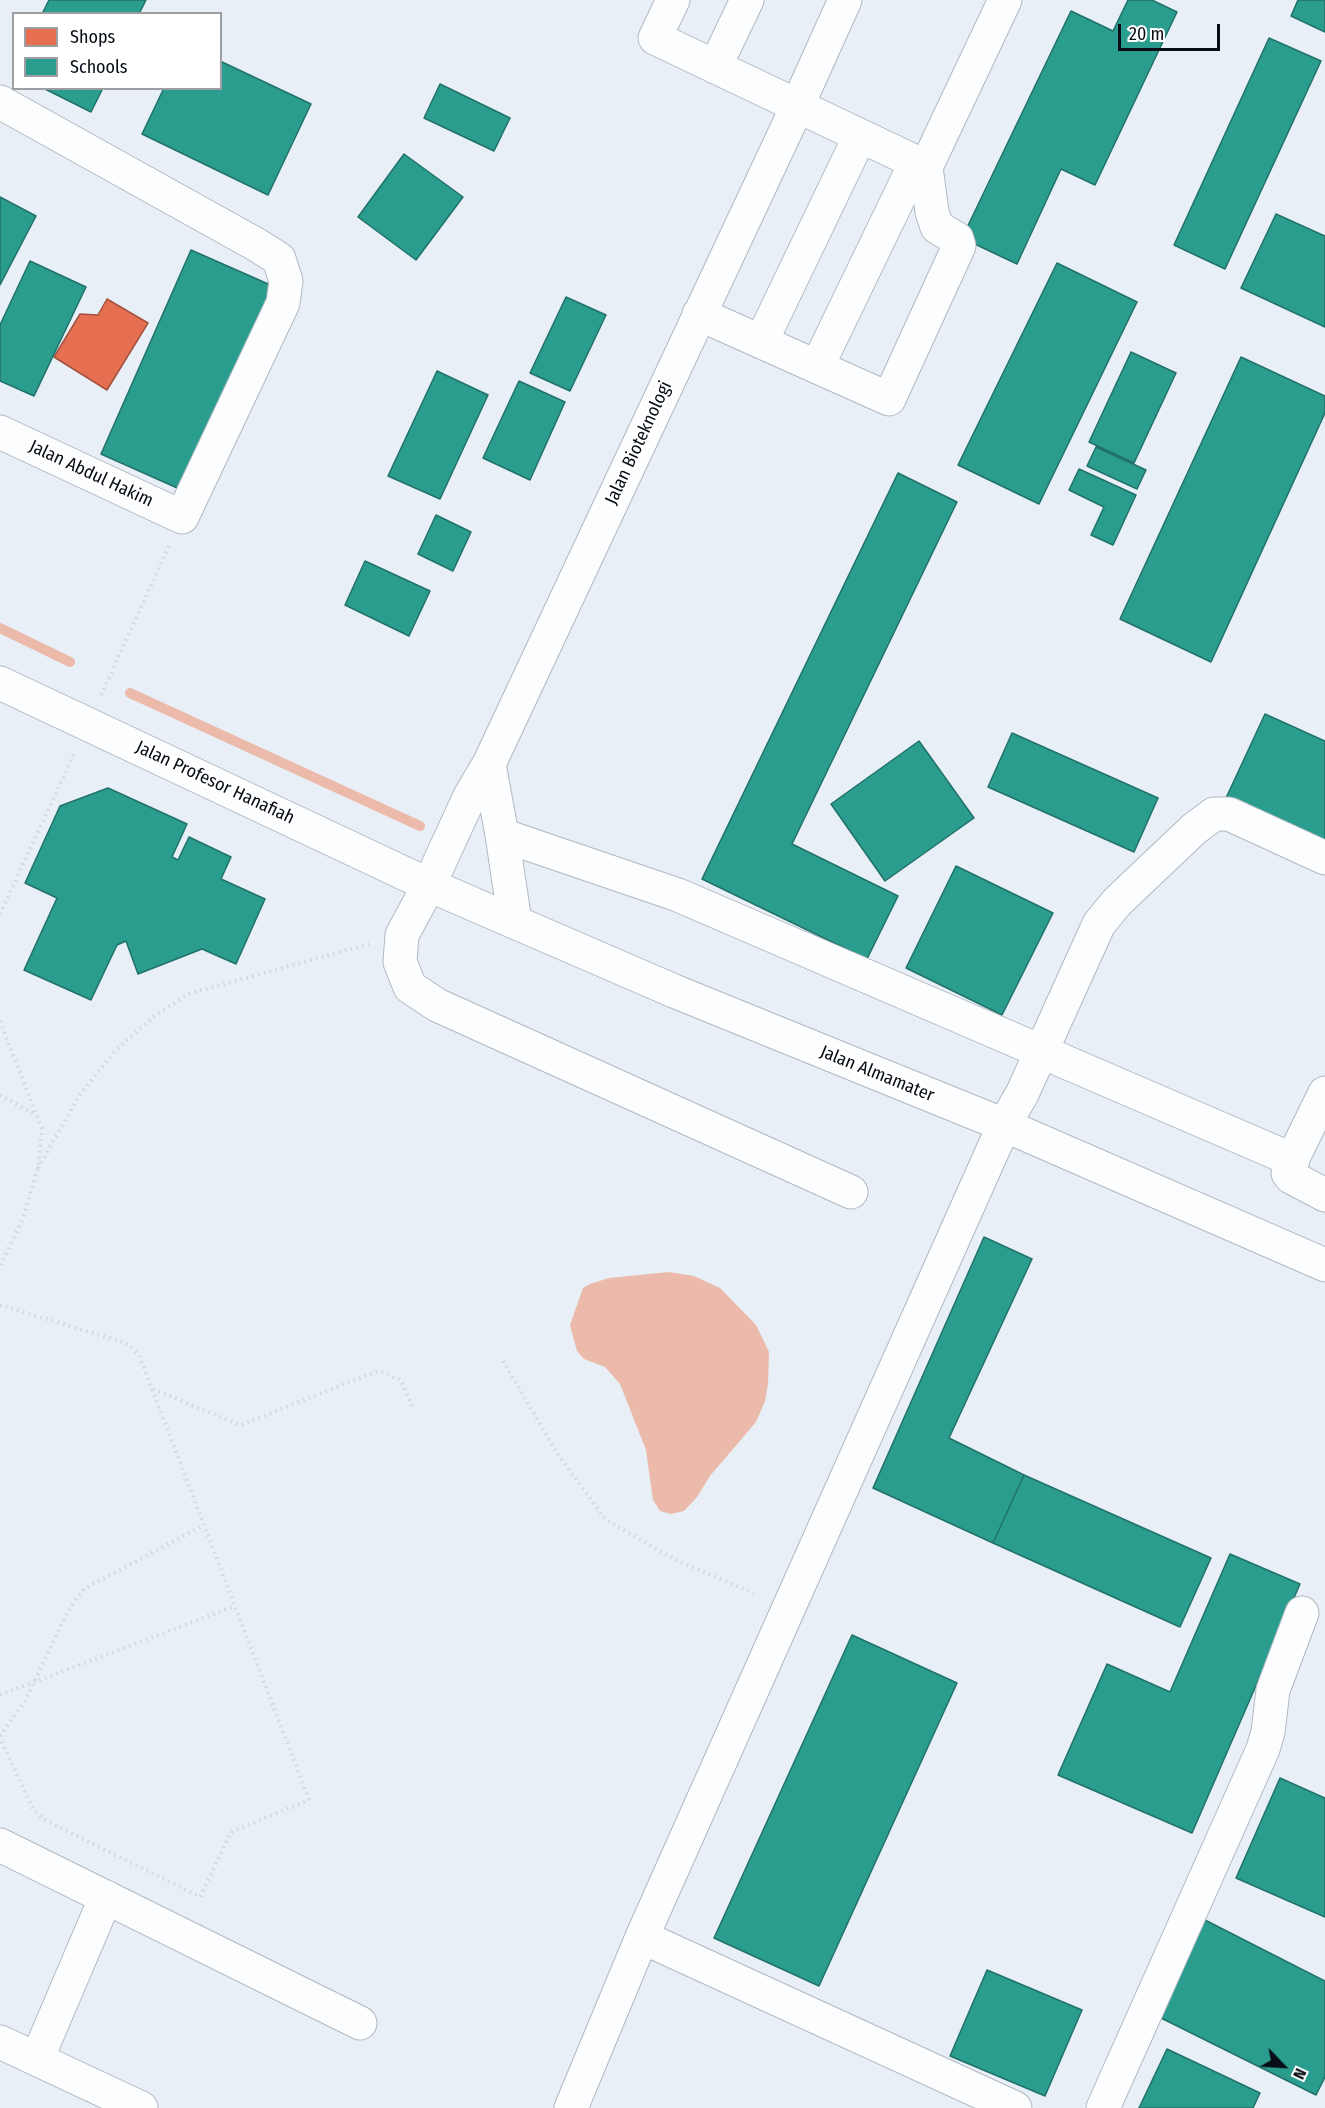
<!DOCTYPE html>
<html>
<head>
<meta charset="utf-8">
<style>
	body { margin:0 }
	#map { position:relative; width:1325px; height:2108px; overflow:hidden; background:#e8eff6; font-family:"Fira Sans Condensed",sans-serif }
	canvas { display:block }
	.legend { position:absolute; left:12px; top:12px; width:210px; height:78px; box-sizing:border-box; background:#fff; border:2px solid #9c9ea1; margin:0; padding:8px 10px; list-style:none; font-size:18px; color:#070d15 }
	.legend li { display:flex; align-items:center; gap:12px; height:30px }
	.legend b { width:30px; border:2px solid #9c9ea1 }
	.north { position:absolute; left:1253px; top:2036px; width:60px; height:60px; -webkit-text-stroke:4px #fff; paint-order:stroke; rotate:115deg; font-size:16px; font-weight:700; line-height:24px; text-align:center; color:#070d15 }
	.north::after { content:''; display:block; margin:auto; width:21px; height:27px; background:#070d15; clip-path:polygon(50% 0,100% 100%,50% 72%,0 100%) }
	.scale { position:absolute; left:1118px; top:24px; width:102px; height:27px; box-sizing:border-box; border:3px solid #070d15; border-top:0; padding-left:8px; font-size:18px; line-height:21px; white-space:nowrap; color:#070d15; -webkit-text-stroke:4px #fff; paint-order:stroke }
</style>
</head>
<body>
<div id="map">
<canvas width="1325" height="2108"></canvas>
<ul class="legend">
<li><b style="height:16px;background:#e76f51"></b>Shops</li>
<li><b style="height:16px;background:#2a9d8f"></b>Schools</li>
</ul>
<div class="north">N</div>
<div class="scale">20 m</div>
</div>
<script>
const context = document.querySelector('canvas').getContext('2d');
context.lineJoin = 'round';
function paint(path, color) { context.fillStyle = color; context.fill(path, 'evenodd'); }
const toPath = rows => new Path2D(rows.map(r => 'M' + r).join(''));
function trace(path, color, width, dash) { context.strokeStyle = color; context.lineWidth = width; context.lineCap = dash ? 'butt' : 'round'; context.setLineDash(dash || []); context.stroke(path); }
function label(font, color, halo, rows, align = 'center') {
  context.font = font + ' "Fira Sans Condensed",sans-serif'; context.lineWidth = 6; context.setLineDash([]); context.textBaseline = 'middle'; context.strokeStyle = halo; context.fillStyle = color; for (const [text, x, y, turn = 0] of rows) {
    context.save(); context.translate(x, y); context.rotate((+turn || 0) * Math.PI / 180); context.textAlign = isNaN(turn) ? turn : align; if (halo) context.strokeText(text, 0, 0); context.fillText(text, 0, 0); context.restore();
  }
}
paint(toPath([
	[669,1272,694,1276,720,1288,756,1325,769,1352,768,1384,765,1401,756,1422,710,1476,697,1497,684,1511,671,1514,660,1511,653,1500,646,1450,620,1384,605,1367,584,1359,577,1351,570,1325,583,1288,590,1284,609,1278]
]), '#ecbaaa');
const shops = toPath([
	[107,299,148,323,107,390,54,357,80,314,98,315,107,299]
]);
paint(shops, '#e76f51');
trace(shops, '#a4523f', 1.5);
const schools = toPath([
	[49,0,146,0,139,14,42,14,49,0],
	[1128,0,1152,0,1177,12,1095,185,1061,169,1017,264,962,238,1071,11,1113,31,1128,0],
	[1298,0,1325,0,1325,32,1291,16,1298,0],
	[1269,38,1321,61,1225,269,1174,245,1269,38],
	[220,61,311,104,268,195,142,134,164,88,220,88,220,61],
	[440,84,510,118,494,151,424,118,440,84],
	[43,88,103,88,91,112,43,88],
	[404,154,463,197,416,260,358,217,404,154],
	[0,197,36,216,0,285,0,197],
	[1276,214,1325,236,1325,327,1241,288,1276,214],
	[191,250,275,287,184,491,101,454,191,250],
	[30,261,86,287,34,396,0,381,0,325,30,261],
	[1057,263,1137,302,1039,504,958,465,1057,263],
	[566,297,606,315,570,391,530,373,566,297],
	[1131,352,1176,373,1134,463,1089,442,1131,352],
	[1241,357,1325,396,1325,413,1211,662,1120,619,1241,357],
	[437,371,488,395,440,499,388,476,437,371],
	[519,381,565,402,530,480,483,458,519,381],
	[1096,447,1146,470,1137,489,1087,466,1096,447],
	[1079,469,1136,495,1113,545,1091,535,1104,507,1069,490,1079,469],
	[898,473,957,502,792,844,898,896,867,959,702,879,898,473],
	[436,515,471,532,453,571,418,554,436,515],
	[365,561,430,591,409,636,345,605,365,561],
	[1265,714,1325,741,1325,844,1226,798,1265,714],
	[1012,733,1158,798,1134,852,988,787,1012,733],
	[919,741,974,818,885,881,831,804,919,741],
	[108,788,187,824,172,857,178,860,189,837,231,857,221,879,265,899,236,964,202,949,138,974,126,941,117,945,91,1000,24,970,57,898,25,883,60,806,108,788],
	[956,866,1053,913,1002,1015,906,968,956,866],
	[984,1237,1032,1259,949,1438,1024,1475,993,1543,873,1488,984,1237],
	[1024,1475,1211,1558,1180,1627,993,1543,1024,1475],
	[1230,1554,1300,1584,1192,1833,1058,1775,1107,1664,1170,1692,1230,1554],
	[852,1635,957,1683,819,1986,714,1938,852,1635],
	[1280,1778,1325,1798,1325,1917,1236,1878,1280,1778],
	[1203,1919,1325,1981,1325,2077,1316,2095,1155,2015,1203,1919],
	[987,1970,1082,2010,1045,2096,950,2056,987,1970],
	[1167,2049,1260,2093,1253,2108,1139,2108,1167,2049]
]);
paint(schools, '#2a9d8f');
trace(schools, '#20726a', 1.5);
trace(toPath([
	[0,628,70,662],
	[130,693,420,826]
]), '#ecbaaa', 10);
const minor = toPath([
	[673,0,655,38,926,167],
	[845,0,790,122,489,764,470,796,429,885,402,935,400,962,410,987,437,1005,851,1192],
	[715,67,747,0],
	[0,102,257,245,279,259,286,281,283,303,182,517,0,432],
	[699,314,889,399,959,246,957,239,937,227,932,212,926,167,1005,0],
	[761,342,860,136],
	[817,367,916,162],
	[0,683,429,885,674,991,1004,1125,1325,1265],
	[489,764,502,835,515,922],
	[502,835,678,895,1293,1160],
	[1325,1093,1289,1166,1288,1173,1291,1177,1325,1195],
	[0,1845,360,2023],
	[642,1937,1015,2108],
	[0,2042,141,2108],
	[37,2059,106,1897],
	[571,2108,642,1937,1004,1125,1022,1094,1099,924,1117,902,1194,829,1214,814,1229,814,1325,858],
	[1103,2108,1263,1749,1268,1732,1273,1690,1302,1613]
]);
trace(minor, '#b2b8c0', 35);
trace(toPath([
	[101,695,169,546],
	[0,914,74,754],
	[0,1021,42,1129,38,1168,23,1219,0,1266],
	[0,1095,36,1115],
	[38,1168,79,1096,114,1052,153,1017,188,994,369,944],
	[0,1305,120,1341,130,1346,139,1355,309,1800,231,1832,200,1897,43,1819,33,1809,0,1738],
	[503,1361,559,1456,606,1520,676,1560,758,1595],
	[153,1389,240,1425,378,1371,401,1380,413,1409],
	[0,1695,235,1606],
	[0,1736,25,1701,66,1615,76,1599,84,1589,204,1525]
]), '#d4d6d7', 4, [1.5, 4.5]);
trace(minor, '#fcfdfe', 33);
label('18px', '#070d15', '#fff', [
	["Jalan Bioteknologi",639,443,-65],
	["Jalan Abdul Hakim",91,474,25],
	["Jalan Profesor Hanafiah",215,783,25],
	["Jalan Almamater",877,1074,22]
]);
</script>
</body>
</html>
